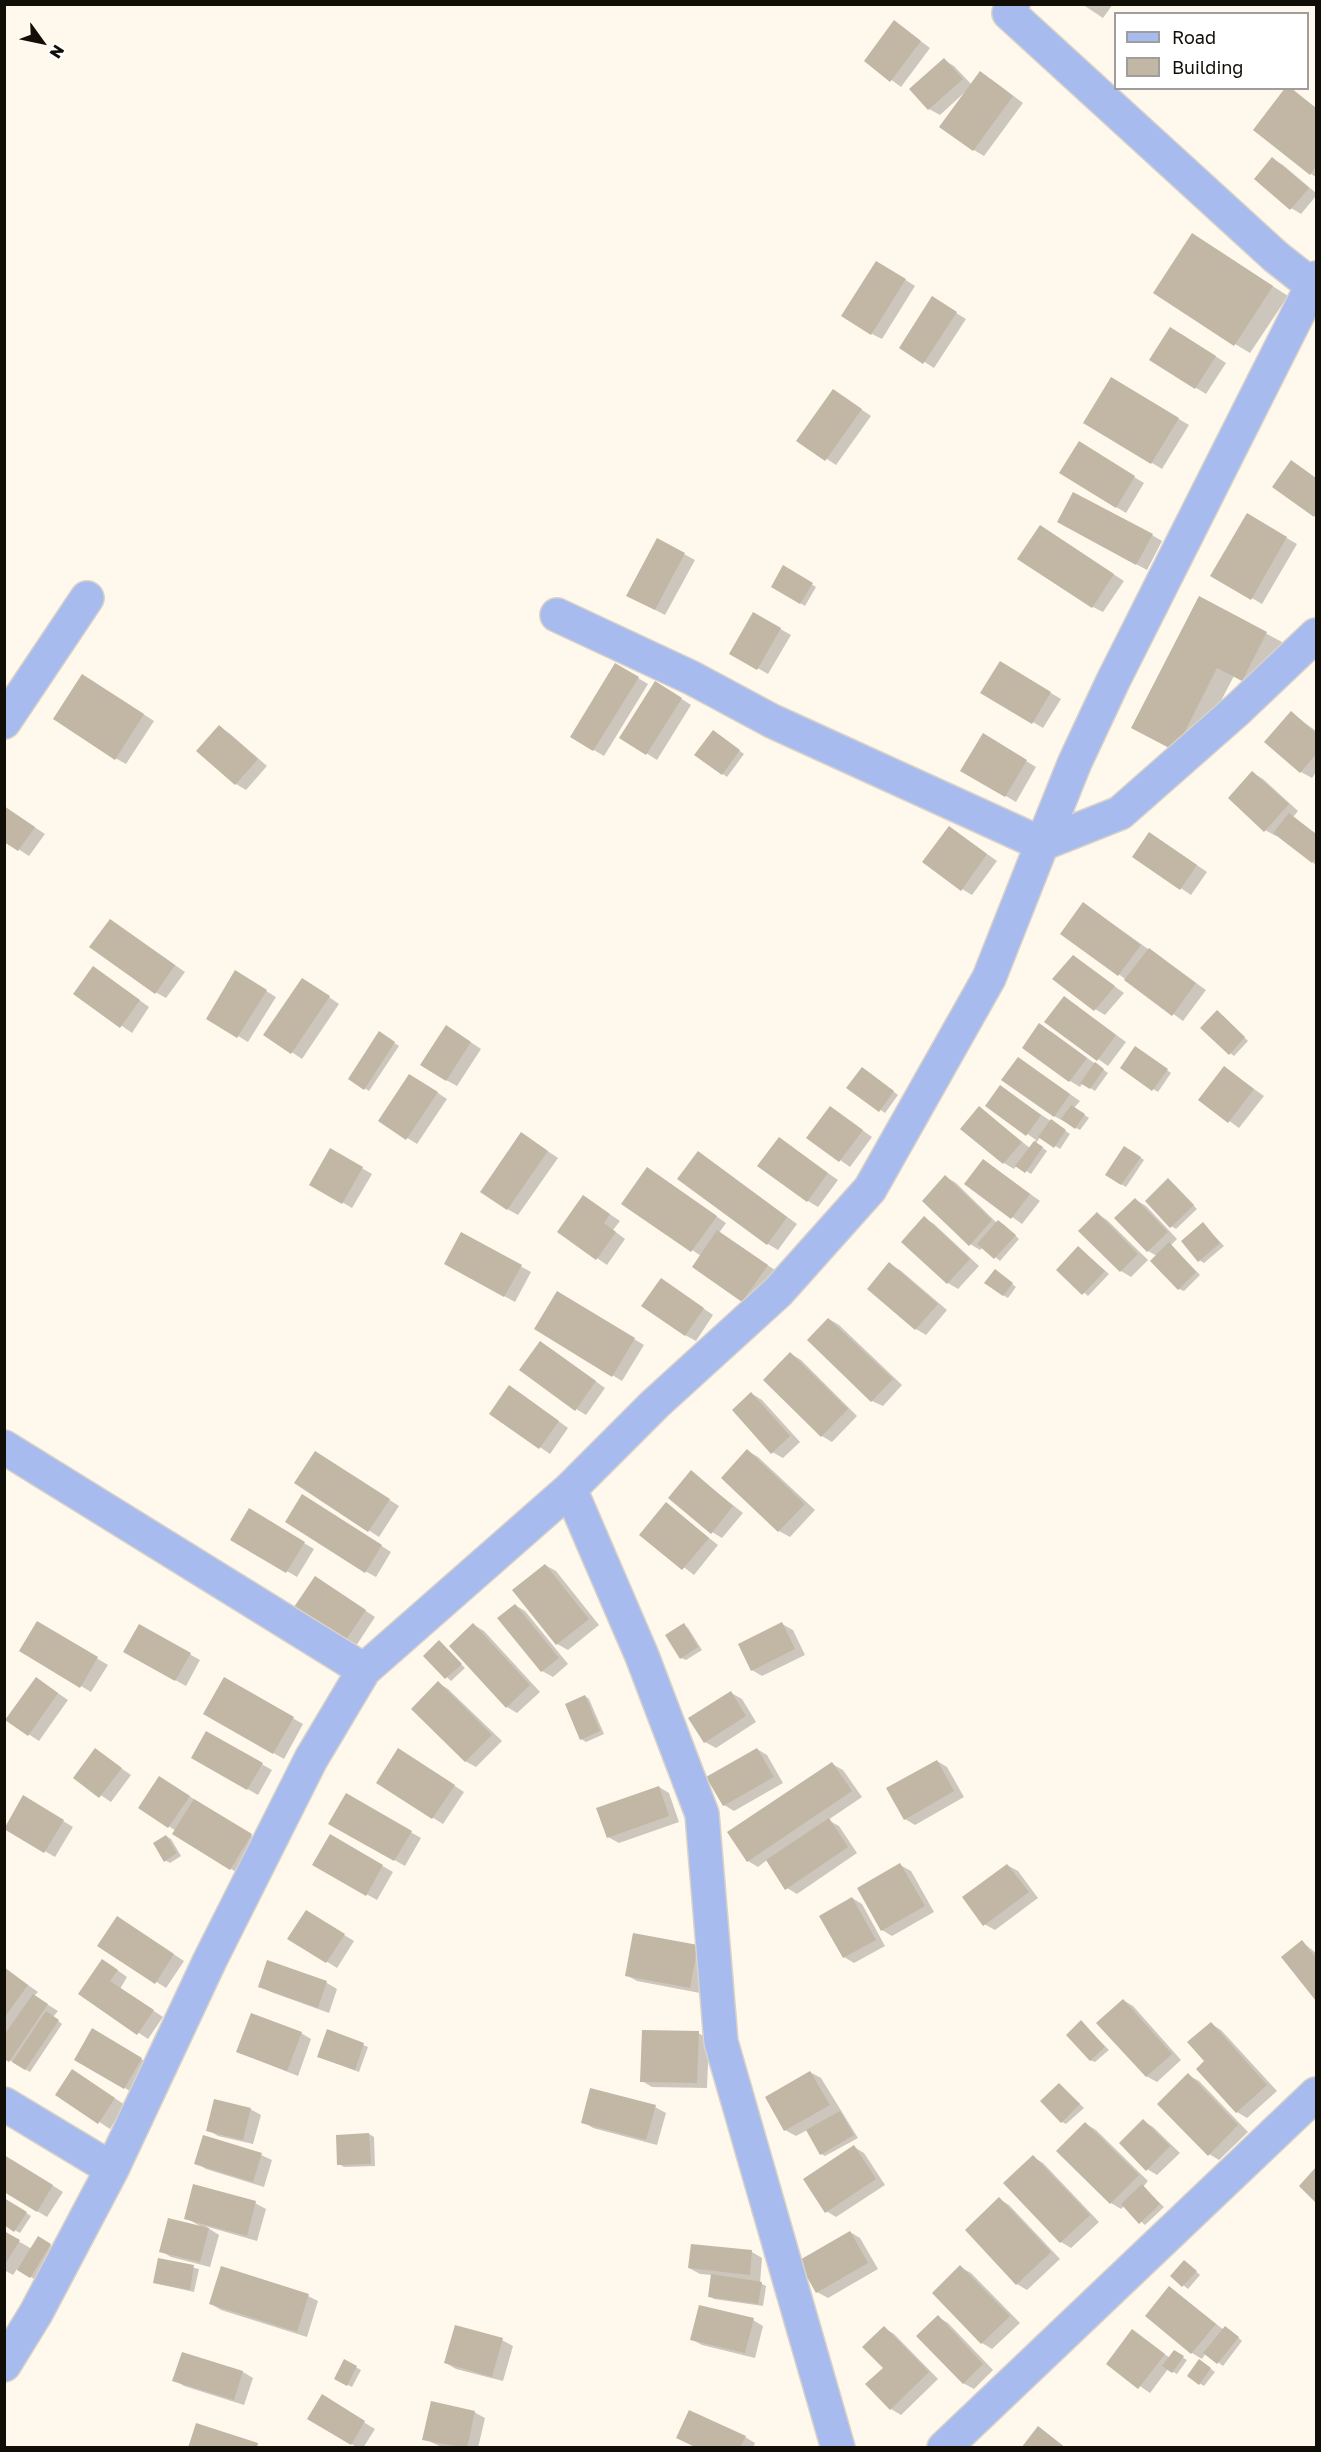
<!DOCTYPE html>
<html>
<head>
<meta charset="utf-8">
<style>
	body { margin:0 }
	#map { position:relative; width:1321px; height:2452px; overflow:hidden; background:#fff8ed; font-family:"Golos Text",sans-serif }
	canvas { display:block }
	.frame { position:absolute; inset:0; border:6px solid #110d07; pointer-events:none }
	.legend { position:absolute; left:1114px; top:12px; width:195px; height:78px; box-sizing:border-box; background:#fff; border:2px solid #a09e9c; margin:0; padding:8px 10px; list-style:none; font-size:18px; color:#110d07 }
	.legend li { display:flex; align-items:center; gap:12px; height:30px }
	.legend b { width:30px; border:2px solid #a09e9c }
	.north { position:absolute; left:12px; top:12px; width:60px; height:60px; -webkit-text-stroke:4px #fff; paint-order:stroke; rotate:123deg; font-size:16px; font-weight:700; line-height:24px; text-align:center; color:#110d07 }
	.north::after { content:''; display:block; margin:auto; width:21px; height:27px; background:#110d07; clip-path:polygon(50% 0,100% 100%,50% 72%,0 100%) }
</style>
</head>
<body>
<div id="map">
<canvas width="1321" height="2452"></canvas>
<div class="frame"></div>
<ul class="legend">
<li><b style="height:8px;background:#a8bbee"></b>Road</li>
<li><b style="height:16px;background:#c2b6a5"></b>Building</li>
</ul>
<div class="north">N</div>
</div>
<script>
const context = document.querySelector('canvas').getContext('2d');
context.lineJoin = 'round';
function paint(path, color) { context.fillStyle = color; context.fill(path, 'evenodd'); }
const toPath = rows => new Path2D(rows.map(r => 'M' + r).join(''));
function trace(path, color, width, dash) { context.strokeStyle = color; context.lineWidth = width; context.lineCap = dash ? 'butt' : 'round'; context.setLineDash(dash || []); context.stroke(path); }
paint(toPath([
	[1082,4,1113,4,1103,18],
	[895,22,930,48,901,87,866,61],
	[944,60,954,66,972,85,991,79,1023,103,984,156,974,150,965,92,940,115,929,109,912,89],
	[1298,94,1316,108,1316,177,1311,174],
	[1273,159,1283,165,1316,193,1316,196,1301,214,1291,208],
	[1208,244,1288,296,1250,353,1235,344],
	[887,268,915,286,882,339,872,334],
	[932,298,966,319,934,368,901,347],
	[1181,334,1226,363,1206,394,1151,360],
	[1111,379,1189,425,1162,469,1085,422],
	[843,397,871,416,836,465,798,440],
	[1079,444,1144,483,1126,513,1061,473],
	[1302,468,1316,479,1316,516,1275,487],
	[1247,515,1297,544,1262,604,1212,575],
	[1069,528,1152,535,1162,541,1147,570],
	[1050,533,1124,581,1103,612,1093,607],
	[658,540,695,560,665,615,638,601],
	[784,567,816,587,805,606,773,587],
	[1200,598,1282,642,1258,688,1234,676,1191,758,1149,736],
	[754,614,791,635,768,674,731,653],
	[1000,663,1061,699,1043,728,982,692],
	[616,665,648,684,604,756,572,737],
	[93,682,154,721,126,764,115,758],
	[666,689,691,705,657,760,621,737],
	[1291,713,1316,731,1316,772,1312,778,1301,772,1266,742],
	[219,727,229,733,267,766,246,790,236,784,198,751],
	[718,735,744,754,727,777,697,755],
	[983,735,1036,767,1016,802,962,770],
	[1253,773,1263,779,1298,811,1293,817,1316,834,1316,865,1277,835,1276,836,1265,830],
	[4,807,45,834,29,856,4,840],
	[959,834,997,861,972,895,962,889],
	[1160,840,1207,872,1191,895,1134,856],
	[1093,910,1206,990,1183,1021,1062,933],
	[120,927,185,972,166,998,155,992],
	[1073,957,1124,993,1105,1015,1095,1009],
	[235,972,276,997,248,1042,208,1018],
	[103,974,149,1007,132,1033,75,993],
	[313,986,339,1004,302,1059,265,1034],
	[1074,1004,1126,1042,1108,1066,1046,1022],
	[1222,1015,1248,1041,1234,1056,1230,1053],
	[1050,1031,1108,1073,1095,1091,1083,1083,1080,1087,1070,1081,1024,1047],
	[379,1033,399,1046,369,1091,350,1079],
	[457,1033,481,1049,457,1086,446,1080],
	[1140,1051,1171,1073,1158,1092,1153,1089],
	[1019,1059,1080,1101,1074,1108,1089,1118,1080,1130,1054,1116],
	[1224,1068,1264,1096,1239,1128,1200,1100],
	[867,1071,898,1095,885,1113,848,1088],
	[420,1081,447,1099,417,1144,380,1121],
	[1000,1087,1070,1134,1060,1149,1041,1136,1036,1143,1047,1151,1031,1174,1017,1165,1014,1169,1004,1163,979,1108,1030,1148,1036,1140,987,1105],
	[831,1108,872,1137,850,1167,809,1138],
	[779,1139,838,1180,818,1207,808,1201],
	[531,1140,558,1158,518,1215,507,1209],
	[331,1150,372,1174,352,1208,311,1184],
	[1130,1150,1144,1160,1126,1187,1121,1184],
	[708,1159,797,1224,778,1250,768,1244],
	[993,1167,1040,1201,1022,1224,966,1184],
	[657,1175,726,1223,719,1233,778,1272,753,1307,694,1267,701,1256,623,1203],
	[946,1177,956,1183,997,1223,1003,1224,1019,1239,1000,1261,983,1247,980,1250,970,1244],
	[1169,1180,1197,1209,1176,1229,1171,1226],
	[1136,1200,1146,1206,1177,1239,1171,1245,1200,1275,1184,1291,1179,1289,1157,1256,1148,1251],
	[593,1203,620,1221,613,1230,625,1239,607,1265,559,1232],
	[1097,1214,1107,1220,1148,1260,1131,1277,1121,1271],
	[924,1218,934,1224,979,1266,958,1289,948,1283,903,1242],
	[1203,1224,1224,1246,1204,1263,1199,1260],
	[462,1234,531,1272,515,1302,446,1264],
	[1079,1248,1109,1274,1088,1296,1058,1270],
	[889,1264,900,1270,947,1310,926,1335,916,1329,869,1288],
	[1000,1274,1016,1287,1008,1298,1003,1295],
	[671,1286,713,1315,696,1341,685,1335],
	[558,1293,644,1345,622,1381,536,1329],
	[829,1319,839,1325,902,1385,883,1406,872,1401],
	[551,1349,605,1388,586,1415,576,1409],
	[791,1354,801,1360,857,1416,832,1442,822,1436],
	[520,1393,568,1428,550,1454,491,1413],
	[752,1394,762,1400,800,1442,783,1458,772,1452],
	[748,1451,758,1457,815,1510,790,1537,779,1531,723,1477],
	[326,1459,399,1506,379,1537,296,1483],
	[691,1472,743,1513,722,1538,712,1532],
	[313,1502,391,1552,376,1577,365,1571],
	[666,1504,718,1545,694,1575,641,1534],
	[249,1510,314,1549,297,1577,232,1539],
	[545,1565,556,1571,599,1625,568,1650,557,1644],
	[325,1584,375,1617,356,1646,296,1607],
	[515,1605,525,1611,568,1664,553,1677,542,1671],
	[38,1623,108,1665,91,1692,21,1650],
	[782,1624,793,1630,805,1655,762,1676,752,1670],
	[474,1625,484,1631,540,1692,517,1713,507,1707],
	[684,1625,688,1628,702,1650,686,1660,681,1658],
	[140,1626,200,1660,186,1686,125,1652],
	[439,1642,465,1668,451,1681,425,1656],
	[224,1679,303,1724,284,1759,205,1714],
	[438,1683,448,1689,502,1741,476,1767,465,1761],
	[46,1685,68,1700,39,1741,7,1720],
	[731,1693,742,1699,756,1722,716,1748,705,1742],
	[585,1696,589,1699,604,1734,586,1742,581,1739],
	[207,1733,272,1770,258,1795,193,1758],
	[757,1749,767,1755,783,1783,734,1811,724,1805],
	[95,1750,131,1775,111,1802,75,1778],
	[409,1756,464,1792,443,1824,378,1783],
	[937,1761,947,1767,964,1797,915,1825,905,1819],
	[832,1764,843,1770,862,1797,828,1820,839,1826,857,1853,797,1894,787,1888,767,1860,758,1867,748,1861],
	[170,1784,262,1842,241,1875,174,1834,176,1831,140,1807],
	[659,1787,669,1793,679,1822,619,1843,608,1837],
	[346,1795,421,1838,405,1866,330,1823],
	[23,1797,73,1827,55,1857,5,1828],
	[166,1836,171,1839,181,1856,170,1863,165,1860],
	[330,1836,393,1872,377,1900,314,1865],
	[900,1865,911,1871,934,1912,892,1936,882,1930],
	[1007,1865,1018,1871,1038,1898,995,1930,984,1924],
	[852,1898,862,1904,885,1946,854,1963,844,1957],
	[306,1912,354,1941,337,1968,289,1938],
	[128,1924,184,1961,166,1988,99,1945],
	[1302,1942,1316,1953,1316,1999,1283,1957],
	[698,1946,700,1993,637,1981,626,1975],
	[268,1962,327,1983,337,1989,329,2013,271,1992,260,1986],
	[113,1967,127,1977,120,1989,163,2017,148,2039,80,1994],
	[4,1968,38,1992,34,1996,58,2011,53,2017,62,2024,30,2072,4,2057],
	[1123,2000,1133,2006,1181,2060,1157,2082,1146,2076],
	[1081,2022,1109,2050,1095,2062,1090,2060],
	[1211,2024,1221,2030,1277,2091,1247,2118,1237,2112,1207,2061],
	[92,2030,151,2065,135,2094,76,2059],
	[328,2031,368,2047,359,2072,324,2059],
	[301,2033,311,2039,298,2076,237,2052],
	[698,2033,709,2039,707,2088,652,2087,642,2081],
	[810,2072,821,2078,858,2138,825,2156,821,2154,807,2130,796,2136,785,2130,767,2097],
	[1188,2075,1199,2081,1248,2132,1219,2160,1209,2154],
	[83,2077,125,2105,110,2129,57,2094],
	[1059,2084,1084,2108,1066,2124,1062,2122],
	[655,2107,666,2113,657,2145,593,2128,583,2122],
	[250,2109,261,2115,253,2144,218,2136,208,2130],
	[1143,2121,1153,2127,1180,2153,1157,2175,1147,2169],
	[1086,2124,1096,2130,1148,2181,1143,2187,1164,2207,1145,2225,1124,2206,1121,2209,1111,2203],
	[369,2134,374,2137,375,2166,344,2167,339,2164],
	[854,2147,864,2153,885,2185,836,2217,826,2211],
	[261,2155,272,2160,264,2187,206,2169,196,2163],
	[1033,2157,1043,2163,1099,2222,1071,2248,1061,2242],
	[12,2160,63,2192,47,2217,37,2211],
	[4,2199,31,2216,20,2233,4,2224],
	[999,2199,1009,2205,1060,2259,1027,2290,1017,2284],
	[255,2203,266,2209,257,2241,205,2226,219,2235,210,2267,171,2257,161,2251,200,2226,186,2218],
	[850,2232,860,2238,878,2269,828,2298,817,2292],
	[4,2233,32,2249,38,2238,55,2248,36,2280,17,2269,13,2275,4,2270],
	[752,2252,762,2258,760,2283,766,2286,763,2306,714,2299,709,2296,712,2275,700,2274,689,2268],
	[159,2260,199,2269,194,2292,154,2283],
	[1189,2265,1200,2275,1188,2289,1172,2276],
	[960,2267,971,2273,1020,2323,992,2349,982,2343],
	[1170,2288,1224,2330,1230,2330,1242,2341,1223,2366,1206,2353,1202,2359,1192,2353],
	[308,2296,318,2301,307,2337,221,2310,211,2304],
	[938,2317,948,2323,993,2370,974,2389,963,2383],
	[753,2320,763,2326,755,2358,702,2345,691,2339],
	[884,2328,894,2334,938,2379,901,2415,891,2409,885,2368],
	[1133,2331,1170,2358,1174,2352,1187,2360,1177,2374,1168,2369,1150,2393,1108,2364],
	[502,2340,513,2346,503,2381,456,2369,446,2363],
	[183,2353,243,2372,253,2378,244,2405,184,2386,174,2380],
	[345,2361,361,2370,352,2387,336,2379],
	[1204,2364,1215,2372,1204,2386,1199,2383],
	[322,2397,375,2429,363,2448,358,2448,309,2418],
	[474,2412,485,2418,478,2448,444,2448,424,2439],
	[745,2437,755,2443,753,2448,697,2448]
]), '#0003');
paint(toPath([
	[894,20,921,41,890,82,864,61],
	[944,58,963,79,928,110,909,89],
	[980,71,1013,96,973,151,939,127],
	[1285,88,1291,88,1316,108,1316,166,1310,175,1253,130],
	[1272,157,1309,188,1290,210,1254,179],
	[1192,233,1273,286,1234,346,1153,293],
	[876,261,906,279,871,335,841,316],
	[932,296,957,312,923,364,899,348],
	[1170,327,1216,356,1195,389,1149,360],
	[1111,377,1179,418,1151,464,1083,423],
	[833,389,862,409,825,461,796,441],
	[1079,441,1135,476,1116,508,1059,473],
	[1291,460,1316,478,1316,513,1314,517,1272,487],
	[1073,492,1153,534,1136,565,1057,522],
	[1247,513,1287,537,1251,600,1210,576],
	[1040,525,1114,574,1092,608,1017,559],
	[657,538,685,553,655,610,626,596],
	[783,565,813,583,800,604,771,587],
	[1199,596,1267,632,1242,681,1217,668,1175,751,1131,728],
	[753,612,781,628,757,670,729,654],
	[1000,661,1051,692,1032,724,980,693],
	[615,663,639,677,593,751,570,737],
	[82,674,144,714,115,760,53,719],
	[655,681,682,698,646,755,619,738],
	[1291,711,1316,733,1316,754,1300,773,1264,742],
	[219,725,258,759,235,785,196,751],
	[713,730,740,750,722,775,694,755],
	[983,733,1027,760,1005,797,960,771],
	[1252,771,1289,804,1264,832,1228,798],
	[4,806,35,827,18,851,4,842],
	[1289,813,1316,834,1316,857,1312,863,1273,833],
	[949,826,987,854,961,891,922,862],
	[1149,832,1197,865,1180,890,1132,857],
	[1083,902,1141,945,1118,976,1060,934],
	[110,919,175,965,155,994,89,947],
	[1149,948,1196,983,1172,1016,1124,980],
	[1073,955,1115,986,1094,1011,1052,979],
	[93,966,140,1000,120,1028,73,994],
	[235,970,267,990,237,1038,206,1019],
	[302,978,330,996,291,1054,263,1035],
	[1064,996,1116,1035,1097,1061,1044,1022],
	[1217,1010,1245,1037,1229,1055,1200,1028],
	[1039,1023,1087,1058,1069,1082,1022,1048],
	[446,1025,471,1042,446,1081,420,1065],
	[379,1031,395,1042,364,1090,348,1079],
	[1135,1046,1168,1069,1152,1091,1120,1068],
	[1018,1057,1070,1094,1054,1117,1001,1080],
	[1095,1062,1104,1069,1090,1089,1080,1083],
	[1224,1066,1254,1089,1228,1123,1198,1100],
	[862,1067,894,1091,879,1112,846,1088],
	[409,1074,438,1092,406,1140,378,1121],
	[1000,1085,1041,1115,1026,1136,985,1106],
	[1071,1105,1085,1114,1075,1129,1061,1119],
	[830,1106,863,1130,839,1162,806,1138],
	[979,1106,1022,1142,1003,1164,960,1129],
	[1051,1119,1066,1130,1054,1148,1038,1137],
	[521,1132,548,1151,507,1210,480,1192],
	[779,1137,828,1173,807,1202,757,1166],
	[1034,1141,1043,1147,1025,1173,1015,1166],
	[1124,1146,1141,1157,1121,1185,1105,1175],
	[330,1148,363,1167,342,1204,309,1185],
	[698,1151,787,1217,767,1245,677,1179],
	[983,1159,1030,1194,1011,1219,964,1184],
	[647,1167,717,1216,691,1252,621,1204],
	[945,1175,992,1220,969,1246,922,1201],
	[1168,1178,1194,1205,1170,1228,1145,1201],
	[583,1195,610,1214,604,1223,616,1232,596,1260,557,1232],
	[1135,1198,1168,1232,1147,1252,1114,1218],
	[1097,1212,1138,1254,1120,1272,1078,1231],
	[924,1216,970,1259,947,1284,901,1242],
	[998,1220,1016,1235,994,1259,977,1244],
	[1203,1222,1220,1243,1198,1262,1181,1241],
	[717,1230,768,1265,742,1302,692,1267],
	[461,1232,522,1265,504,1297,444,1264],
	[1169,1242,1196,1272,1178,1290,1150,1261],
	[1078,1246,1105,1271,1082,1295,1056,1270],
	[889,1262,938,1304,915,1330,867,1289],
	[995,1269,1013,1283,1003,1296,984,1283],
	[661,1278,704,1308,685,1336,641,1306],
	[557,1291,635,1338,612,1377,534,1329],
	[828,1318,893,1379,871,1402,807,1340],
	[540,1341,596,1381,575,1411,519,1370],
	[790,1352,848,1409,821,1437,763,1380],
	[509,1385,559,1421,539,1449,489,1414],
	[751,1392,790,1436,771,1454,732,1410],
	[747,1449,805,1504,778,1532,721,1478],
	[315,1451,390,1499,368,1532,294,1483],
	[691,1470,733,1506,711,1534,668,1498],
	[302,1494,382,1545,365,1573,285,1522],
	[666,1502,709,1538,682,1570,639,1535],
	[249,1508,305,1542,286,1573,230,1540],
	[545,1564,589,1619,556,1645,512,1590],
	[315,1576,366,1610,345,1641,294,1607],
	[515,1604,559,1658,541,1672,497,1618],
	[37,1621,98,1657,80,1688,19,1651],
	[782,1622,795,1649,751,1671,738,1644],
	[473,1623,530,1685,506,1708,449,1646],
	[684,1623,698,1647,680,1659,665,1635],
	[139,1624,191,1653,175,1681,123,1652],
	[439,1640,462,1664,445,1679,423,1656],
	[36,1677,58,1693,28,1736,5,1720],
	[224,1677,294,1717,273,1754,203,1714],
	[438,1681,492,1735,465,1762,411,1709],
	[731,1691,746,1716,704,1743,688,1718],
	[585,1695,600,1731,580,1740,565,1704],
	[206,1731,263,1763,247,1790,191,1758],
	[95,1748,122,1768,99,1798,73,1778],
	[398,1748,455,1785,432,1819,376,1783],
	[757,1748,774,1777,723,1806,706,1777],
	[937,1760,954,1791,904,1820,886,1788],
	[832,1762,852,1791,747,1862,727,1832],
	[159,1776,190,1796,168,1828,138,1808],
	[659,1786,669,1816,607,1838,596,1808],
	[346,1793,412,1831,394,1861,328,1824],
	[23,1795,64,1820,44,1853,4,1829],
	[194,1799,252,1834,230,1870,172,1834],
	[829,1818,848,1847,785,1890,766,1860],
	[330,1834,383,1865,366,1896,312,1865],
	[166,1835,177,1853,164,1862,153,1843],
	[900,1863,925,1906,881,1931,857,1888],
	[1007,1864,1029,1892,983,1926,962,1897],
	[852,1897,876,1940,843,1958,819,1916],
	[306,1910,345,1934,326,1963,287,1939],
	[117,1916,174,1954,155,1984,97,1946],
	[633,1933,698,1945,690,1988,625,1976],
	[1302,1940,1316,1958,1316,2001,1281,1957],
	[102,1959,118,1970,110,1981,154,2010,137,2035,78,1994],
	[267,1960,327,1981,318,2008,258,1987],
	[4,1967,28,1985,4,2018],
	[33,1994,48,2004,9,2062,4,2059,4,2035],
	[1123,1999,1172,2054,1146,2077,1096,2023],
	[46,2011,59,2020,25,2070,12,2062],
	[251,2013,302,2032,287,2071,236,2052],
	[1081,2020,1105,2047,1090,2061,1066,2035],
	[1211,2022,1267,2085,1236,2113,1196,2069,1204,2061,1187,2042],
	[92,2028,142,2058,124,2089,74,2060],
	[327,2029,364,2043,355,2070,317,2057],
	[642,2030,699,2031,697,2083,640,2082],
	[72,2069,115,2098,98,2124,55,2095],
	[810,2071,830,2105,784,2131,765,2097],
	[1188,2073,1238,2125,1208,2156,1157,2104],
	[1059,2083,1080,2104,1061,2123,1040,2101],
	[590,2088,656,2105,646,2140,581,2123],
	[214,2099,251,2108,243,2140,206,2131],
	[840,2111,854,2135,820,2155,806,2130],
	[1143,2119,1170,2146,1146,2171,1119,2143],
	[1085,2122,1139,2175,1110,2204,1056,2151],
	[369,2133,371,2164,337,2165,336,2135],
	[203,2135,262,2153,253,2182,194,2164],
	[854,2145,876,2179,825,2213,803,2179],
	[4,2155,53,2185,37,2212,4,2192],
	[1033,2155,1090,2215,1060,2243,1003,2183],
	[1316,2167,1316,2203,1299,2186],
	[193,2184,256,2201,247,2236,184,2219],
	[1142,2184,1160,2204,1139,2224,1121,2204],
	[999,2197,1051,2252,1016,2285,965,2230],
	[4,2198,27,2212,14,2232,4,2225],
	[168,2218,209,2228,200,2262,159,2252],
	[4,2231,20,2240,4,2266],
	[850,2231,868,2263,816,2293,798,2261],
	[38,2236,51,2244,30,2278,17,2270],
	[691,2244,752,2250,750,2275,688,2268],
	[158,2258,194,2265,190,2290,153,2283],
	[1184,2260,1197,2271,1182,2287,1170,2276],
	[960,2265,1010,2316,981,2344,932,2293],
	[221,2266,309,2294,297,2332,209,2304],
	[711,2274,762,2282,758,2304,708,2297],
	[1169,2286,1216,2324,1191,2354,1145,2316],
	[699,2305,754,2318,745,2353,690,2340],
	[938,2315,983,2364,963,2384,916,2336],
	[455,2325,503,2338,492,2377,444,2363],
	[884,2326,929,2372,890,2410,865,2384,883,2368,862,2347],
	[1225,2326,1239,2337,1217,2364,1203,2353],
	[1132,2329,1165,2354,1138,2389,1106,2364],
	[1174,2350,1184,2356,1172,2373,1162,2366],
	[182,2352,243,2371,234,2400,172,2381],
	[344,2359,357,2366,347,2386,334,2379],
	[1199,2359,1211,2368,1199,2385,1187,2376],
	[322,2394,365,2421,351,2445,307,2419],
	[431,2401,475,2411,467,2448,422,2440],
	[689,2410,746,2436,740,2448,697,2448,676,2438],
	[196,2423,258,2443,257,2448,188,2448],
	[1038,2426,1066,2448,1021,2448]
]), '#c2b6a5');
const minor = toPath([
	[1013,4,1009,13,1276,257,1313,286],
	[557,615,692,678,772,721,1042,844,1075,762,1113,681,1316,278],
	[4,722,87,598],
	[4,1447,364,1670],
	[570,1489,642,1656,702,1814,721,2042,838,2448],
	[4,2104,112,2169],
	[4,2365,36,2313,112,2169,210,1960,311,1759,364,1670,570,1489,655,1404,778,1292,870,1189,989,978,1042,844,1120,813,1237,710,1316,635],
	[944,2448,1316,2094]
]);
trace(minor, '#d9d2c8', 36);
trace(minor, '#a8bbee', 33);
</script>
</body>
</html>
